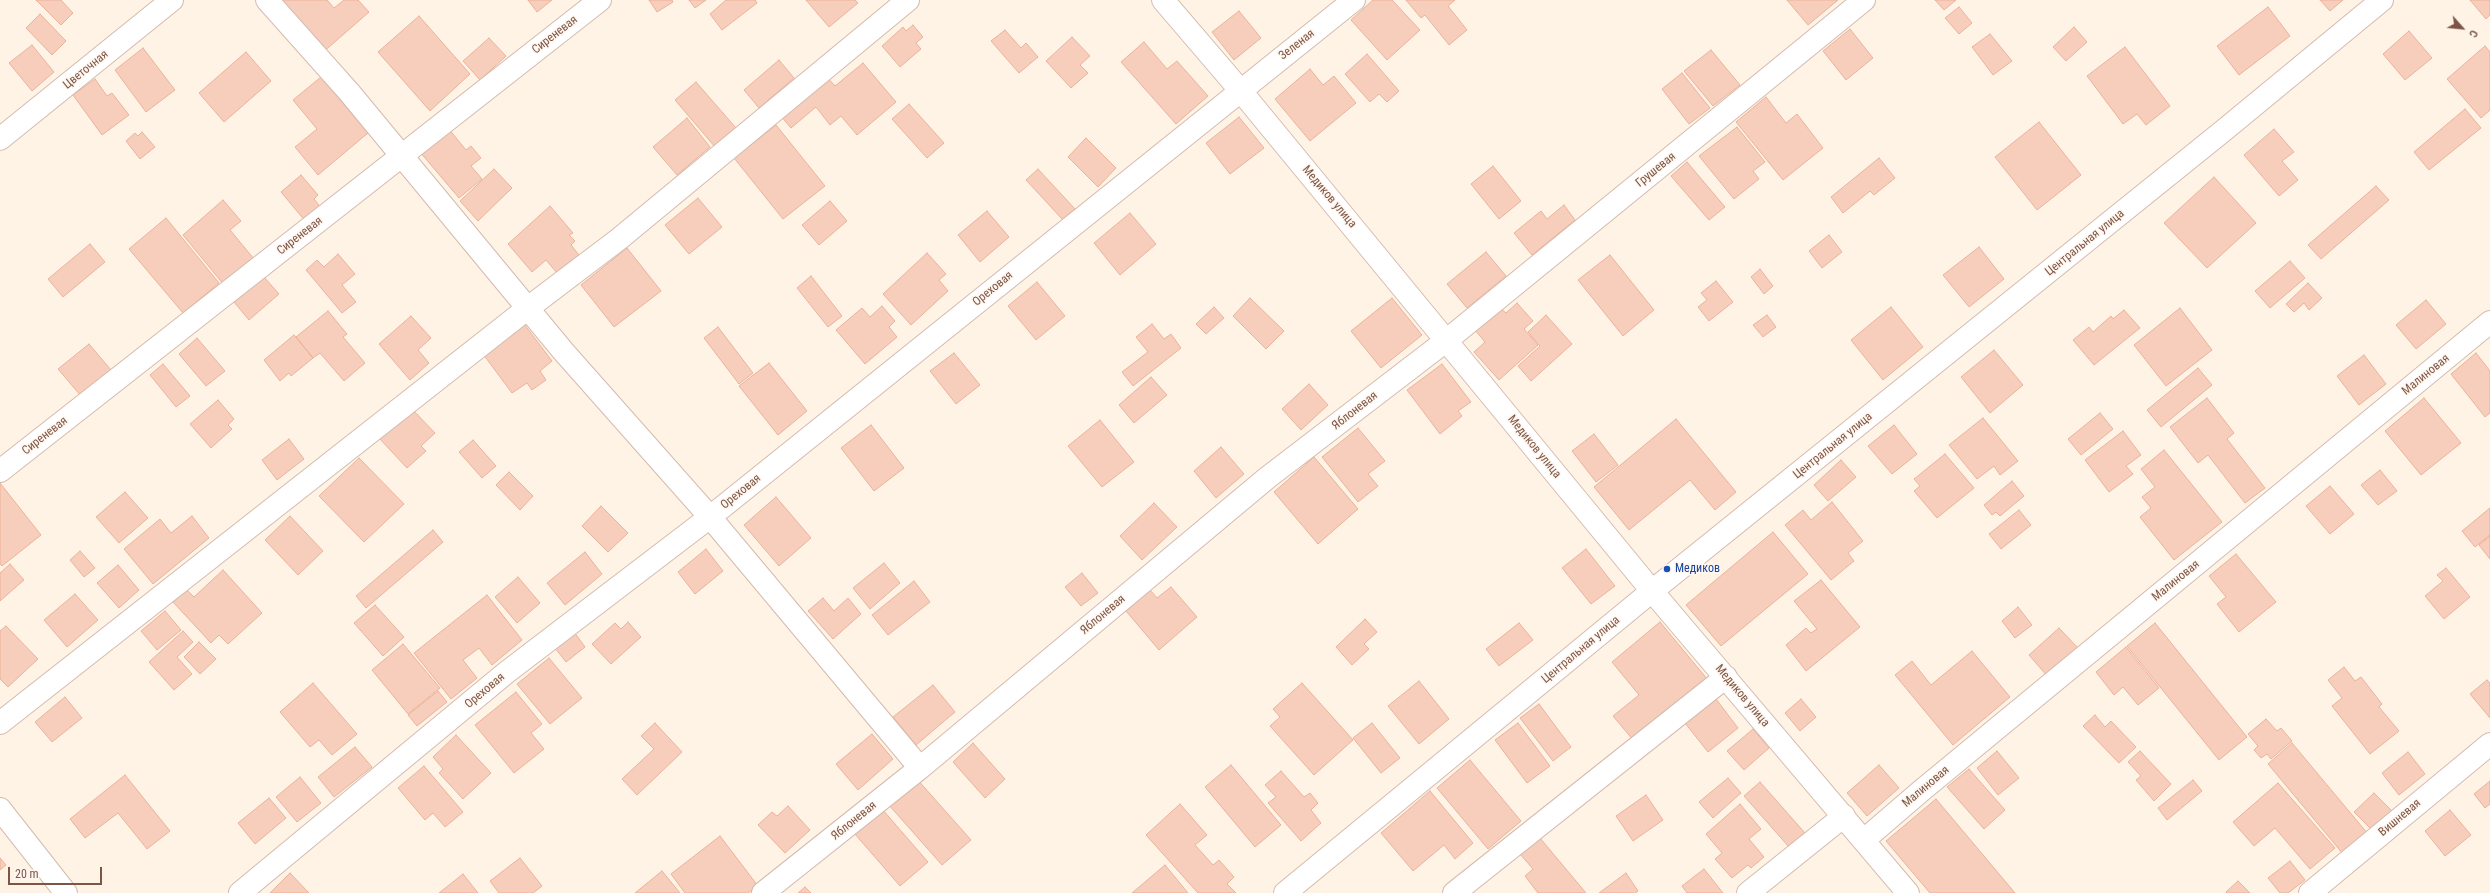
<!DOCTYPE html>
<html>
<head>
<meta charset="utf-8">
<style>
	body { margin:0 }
	#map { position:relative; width:2490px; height:893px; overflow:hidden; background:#fff3e6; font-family:"Roboto Condensed",sans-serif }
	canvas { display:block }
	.north { position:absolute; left:2442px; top:8px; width:40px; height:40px; -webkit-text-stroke:3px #fff7ef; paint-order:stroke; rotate:117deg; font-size:11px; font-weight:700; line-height:16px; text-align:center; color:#7c5547 }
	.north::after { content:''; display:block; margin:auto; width:14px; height:18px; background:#7c5547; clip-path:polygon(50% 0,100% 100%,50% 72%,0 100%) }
	.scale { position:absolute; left:8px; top:867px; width:94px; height:18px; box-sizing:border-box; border:2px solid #7c5547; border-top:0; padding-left:5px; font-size:12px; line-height:14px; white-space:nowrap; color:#7c5547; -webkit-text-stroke:3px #fff7ef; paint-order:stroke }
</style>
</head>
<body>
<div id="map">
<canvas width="2490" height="893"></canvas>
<div class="north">С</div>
<div class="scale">20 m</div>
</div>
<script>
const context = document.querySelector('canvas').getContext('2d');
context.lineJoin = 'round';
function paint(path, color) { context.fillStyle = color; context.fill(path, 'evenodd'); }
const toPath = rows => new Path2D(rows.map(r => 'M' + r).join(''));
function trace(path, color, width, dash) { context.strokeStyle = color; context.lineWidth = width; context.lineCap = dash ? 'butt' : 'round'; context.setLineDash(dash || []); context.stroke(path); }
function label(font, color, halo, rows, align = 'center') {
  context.font = font + ' "Roboto Condensed",sans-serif'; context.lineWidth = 3; context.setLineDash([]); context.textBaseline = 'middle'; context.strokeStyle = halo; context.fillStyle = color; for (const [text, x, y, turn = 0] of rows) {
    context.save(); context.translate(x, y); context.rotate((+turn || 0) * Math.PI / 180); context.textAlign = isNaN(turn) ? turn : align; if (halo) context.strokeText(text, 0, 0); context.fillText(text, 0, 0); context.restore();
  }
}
const building = toPath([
	[36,0,61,0,73,13,61,25,36,0],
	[274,0,327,0,334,8,344,0,358,0,369,12,321,54,274,0],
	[528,0,552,0,537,12,528,0],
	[649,0,672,0,673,2,657,12,649,0],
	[689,0,706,0,695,8,689,0],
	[726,0,755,0,757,3,722,30,710,14,726,0],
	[806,0,855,0,858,3,829,27,806,0],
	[1373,0,1392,0,1420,30,1387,60,1351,20,1373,0],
	[1406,0,1455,0,1448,6,1467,30,1449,45,1425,15,1421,18,1406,0],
	[1787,0,1838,0,1808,25,1787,0],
	[1935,0,1956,0,1944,10,1935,0],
	[2320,0,2343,0,2330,11,2320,0],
	[2470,0,2490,0,2490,15,2486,19,2470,0],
	[1959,7,1972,23,1959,34,1945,18,1959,7],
	[2268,7,2290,36,2239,75,2217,46,2268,7],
	[1239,11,1261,38,1234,60,1212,32,1239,11],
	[40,14,66,41,52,55,26,28,40,14],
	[419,16,470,74,430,111,378,52,419,16],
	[913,25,923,37,916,43,921,49,900,67,882,46,903,27,906,31,913,25],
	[2074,27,2087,42,2066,61,2053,47,2074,27],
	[1850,29,1873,58,1846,80,1823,51,1850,29],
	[1005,30,1021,48,1026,43,1038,57,1019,73,991,41,1005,30],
	[2409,31,2432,58,2405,80,2383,54,2409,31],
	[1990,34,2012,61,1993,75,1972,47,1990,34],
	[1072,37,1090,56,1080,65,1088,73,1071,88,1046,61,1072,37],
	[489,38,506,56,480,80,463,61,489,38],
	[1144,42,1167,69,1177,61,1208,96,1176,124,1121,62,1144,42],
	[32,45,54,72,32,91,9,63,32,45],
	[2485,46,2490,52,2490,110,2481,118,2447,79,2485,46],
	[2125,47,2170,106,2146,125,2137,114,2123,124,2087,76,2125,47],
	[143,48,175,90,146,112,115,70,143,48],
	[1711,50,1740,85,1713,106,1684,71,1711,50],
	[246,52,271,81,224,122,199,93,246,52],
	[1367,54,1399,91,1387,102,1379,94,1370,102,1345,74,1367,54],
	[779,60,794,78,759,108,744,90,779,60],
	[863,63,896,102,857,135,841,116,830,125,816,107,791,128,780,115,826,76,835,86,863,63],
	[1310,69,1323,85,1334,76,1356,103,1310,141,1275,99,1310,69],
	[1682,73,1710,108,1689,124,1662,89,1682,73],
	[321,77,368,133,318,175,295,147,317,129,293,100,321,77],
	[95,79,107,96,112,93,129,115,102,135,73,95,95,79],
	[696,82,736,128,715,147,675,100,696,82],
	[1766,97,1786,123,1797,114,1823,148,1783,180,1736,122,1766,97],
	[909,104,944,143,927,158,892,119,909,104],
	[2465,109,2481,128,2429,170,2414,152,2465,109],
	[1239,117,1264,148,1230,174,1206,143,1239,117],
	[687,118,710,147,677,175,653,147,687,118],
	[2039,122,2081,175,2037,210,1995,157,2039,122],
	[776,125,825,186,783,219,734,158,776,125],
	[1737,127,1765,162,1753,171,1759,179,1734,199,1699,156,1737,127],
	[448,128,466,150,471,146,481,158,471,166,482,179,459,198,420,152,448,128],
	[2274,129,2294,152,2282,161,2298,180,2279,196,2244,155,2274,129],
	[142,132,155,147,140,159,126,141,135,133,138,136,142,132],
	[1086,138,1116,168,1098,187,1068,157,1086,138],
	[1879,158,1895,178,1874,195,1870,191,1843,213,1831,197,1879,158],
	[1687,162,1725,207,1709,220,1671,176,1687,162],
	[1493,166,1521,201,1499,219,1471,184,1493,166],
	[494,169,512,188,478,221,460,201,494,169],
	[1038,169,1075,209,1063,220,1026,180,1038,169],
	[301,175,318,195,314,199,322,209,306,222,281,192,301,175],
	[2214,177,2256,223,2207,268,2164,223,2214,177],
	[2376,186,2389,200,2321,259,2308,245,2376,186],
	[698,198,722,227,689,254,665,225,698,198],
	[223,200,241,221,230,230,254,259,224,285,183,235,223,200],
	[830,201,847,221,819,245,802,225,830,201],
	[1564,205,1575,220,1532,255,1514,233,1541,211,1547,219,1564,205],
	[550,206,573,233,569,235,575,241,571,245,579,255,557,273,546,260,532,272,508,244,550,206],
	[987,211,1009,237,980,262,958,235,987,211],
	[1130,213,1156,244,1120,275,1094,243,1130,213],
	[166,218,219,283,183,313,129,249,166,218],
	[1829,235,1842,252,1822,268,1809,251,1829,235],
	[90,244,105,262,63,297,48,279,90,244],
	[1979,247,2004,279,1969,307,1943,275,1979,247],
	[627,248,661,291,614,327,581,285,627,248],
	[1486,252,1506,276,1467,308,1447,284,1486,252],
	[927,253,946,274,939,280,948,291,911,325,883,294,927,253],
	[338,254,355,274,342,285,356,302,342,313,306,270,317,260,324,267,338,254],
	[1610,255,1654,310,1623,336,1578,280,1610,255],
	[2290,261,2305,278,2270,308,2255,291,2290,261],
	[1760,269,1773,286,1764,294,1751,277,1760,269],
	[811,276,842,316,828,327,797,288,811,276],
	[264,277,279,294,249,320,234,302,264,277],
	[1716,281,1733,302,1709,321,1698,307,1707,300,1701,293,1716,281],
	[1037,282,1065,316,1036,340,1008,306,1037,282],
	[2308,283,2322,298,2309,310,2304,303,2294,312,2286,304,2308,283],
	[1250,298,1284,331,1266,349,1233,316,1250,298],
	[1392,298,1422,335,1381,368,1351,331,1392,298],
	[2426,300,2446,324,2416,349,2396,325,2426,300],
	[1517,303,1533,321,1524,329,1538,345,1499,380,1474,352,1485,342,1475,330,1500,308,1506,313,1517,303],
	[882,306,895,321,889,327,897,337,865,364,836,330,862,308,870,317,882,306],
	[1214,307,1224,318,1206,334,1196,324,1214,307],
	[1891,307,1923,347,1883,380,1851,340,1891,307],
	[2180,308,2212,350,2166,386,2134,345,2180,308],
	[2124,310,2140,328,2094,365,2073,340,2089,327,2093,332,2111,316,2113,319,2124,310],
	[328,311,347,334,343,337,365,363,344,381,320,353,313,358,296,337,328,311],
	[1546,315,1572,344,1531,381,1518,366,1540,346,1528,332,1546,315],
	[1767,315,1776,327,1763,337,1753,325,1767,315],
	[411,316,431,338,418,350,429,363,410,380,379,344,411,316],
	[524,324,552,361,540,371,546,380,532,390,527,383,512,393,483,354,524,324],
	[1152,324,1164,339,1171,334,1181,348,1133,386,1122,372,1148,352,1136,337,1152,324],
	[718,327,753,373,739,384,704,338,718,327],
	[294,335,313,358,291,376,289,373,280,381,264,360,294,335],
	[197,338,225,371,206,386,179,354,197,338],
	[89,344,111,370,81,396,58,369,89,344],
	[1994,350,2023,385,1990,413,1961,377,1994,350],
	[954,353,980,385,956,404,930,371,954,353],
	[2476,353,2490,371,2490,413,2485,417,2451,374,2476,353],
	[2364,355,2386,384,2359,405,2337,376,2364,355],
	[769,363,807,411,778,435,739,386,769,363],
	[163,364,190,396,176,407,150,375,163,364],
	[1442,364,1471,402,1458,411,1462,416,1440,434,1407,390,1442,364],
	[2198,368,2212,385,2161,427,2147,410,2198,368],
	[1151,377,1167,395,1134,423,1119,405,1151,377],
	[1309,384,1328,405,1301,430,1282,409,1309,384],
	[2207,398,2234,433,2227,439,2265,488,2245,503,2208,455,2198,463,2170,427,2207,398],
	[2424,398,2461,443,2421,475,2385,431,2424,398],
	[218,400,234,419,228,425,232,429,211,448,190,424,218,400],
	[411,408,435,433,421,446,426,451,407,468,379,438,411,408],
	[2100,413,2113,429,2081,455,2068,439,2100,413],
	[1983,418,2018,461,2000,475,1994,466,1977,479,1949,445,1983,418],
	[1676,419,1736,492,1715,510,1690,480,1629,530,1594,487,1676,419],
	[1100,420,1134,462,1102,487,1068,446,1100,420],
	[871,425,904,468,874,491,841,448,871,425],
	[1894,425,1917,454,1892,474,1868,446,1894,425],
	[1358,428,1385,461,1368,474,1378,486,1358,502,1322,457,1358,428],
	[2123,431,2141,455,2126,466,2133,474,2109,492,2085,460,2123,431],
	[1594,434,1618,465,1596,482,1572,451,1594,434],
	[289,439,304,459,277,480,262,460,289,439],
	[473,440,496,466,482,478,459,452,473,440],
	[1221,447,1244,474,1216,498,1194,471,1221,447],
	[2164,450,2222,522,2174,560,2140,517,2151,508,2142,497,2155,487,2141,469,2164,450],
	[1945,454,1974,488,1937,518,1914,491,1920,486,1914,479,1945,454],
	[1314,457,1358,509,1318,544,1274,492,1314,457],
	[359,458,404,504,364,542,319,496,359,458],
	[1841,460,1856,477,1828,501,1814,485,1841,460],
	[2380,470,2397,491,2378,505,2361,485,2380,470],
	[509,472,533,496,520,510,496,485,509,472],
	[2012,481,2024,496,2000,516,1996,512,1992,515,1984,505,2012,481],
	[0,483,41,535,2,566,0,564,0,483],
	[2330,486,2354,514,2330,534,2306,506,2330,486],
	[125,492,148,518,119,543,96,517,125,492],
	[776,497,811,538,779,566,744,525,776,497],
	[1832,502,1863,541,1848,553,1854,561,1831,580,1785,525,1803,510,1811,520,1832,502],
	[1154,503,1177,527,1142,560,1120,536,1154,503],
	[601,506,628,533,608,552,582,526,601,506],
	[2490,508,2490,535,2475,547,2462,531,2490,508],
	[2019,510,2031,525,2001,549,1989,534,2019,510],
	[192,516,209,538,153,584,124,549,160,519,171,533,192,516],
	[290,516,323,551,298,575,265,540,290,516],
	[433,530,443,542,366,608,356,596,433,530],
	[1773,532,1808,574,1721,646,1686,605,1773,532],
	[2490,536,2490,559,2479,545,2490,536],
	[706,549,723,571,695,594,678,572,706,549],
	[1586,549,1615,586,1591,604,1562,568,1586,549],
	[80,551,95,568,84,577,70,560,80,551],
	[585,552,602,574,565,605,547,583,585,552],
	[2236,554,2276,602,2239,632,2217,604,2226,597,2209,576,2236,554],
	[884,563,900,583,870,609,853,588,884,563],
	[10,564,24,580,0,601,0,573,10,564],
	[118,565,139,590,119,608,97,583,118,565],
	[2446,568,2470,597,2444,619,2425,596,2443,581,2437,575,2446,568],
	[223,570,262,613,228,644,219,635,211,643,173,602,187,590,194,597,223,570],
	[1082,573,1098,593,1081,606,1065,587,1082,573],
	[518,577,540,603,517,623,495,597,518,577],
	[1821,580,1860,627,1806,671,1786,645,1806,628,1811,633,1817,629,1794,601,1821,580],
	[914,581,930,602,888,635,872,615,914,581],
	[1171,587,1197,617,1159,650,1126,611,1150,590,1157,598,1171,587],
	[75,594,98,620,67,647,44,620,75,594],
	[487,595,522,640,492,665,479,648,463,660,477,678,451,699,414,653,487,595],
	[823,598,834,611,848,598,861,614,833,639,808,611,823,598],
	[375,605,404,637,383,656,354,623,375,605],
	[2018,607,2032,625,2015,638,2002,621,2018,607],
	[165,611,181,630,157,650,141,631,165,611],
	[1365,619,1377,632,1364,644,1369,649,1352,665,1336,647,1365,619],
	[628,622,641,637,611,664,592,644,615,623,621,629,628,622],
	[1660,622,1708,680,1634,741,1613,716,1639,695,1612,662,1660,622],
	[1519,623,1533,640,1499,666,1486,649,1519,623],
	[2155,623,2247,737,2219,760,2127,646,2155,623],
	[6,626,38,659,8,687,0,679,0,631,6,626],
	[2059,628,2079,649,2048,677,2029,655,2059,628],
	[183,631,193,642,177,657,192,674,174,690,149,662,183,631],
	[574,632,585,647,566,662,555,648,574,632],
	[199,642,216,659,200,674,184,657,199,642],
	[403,644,440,688,408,714,372,670,403,644],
	[2126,647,2159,688,2138,705,2123,687,2114,695,2096,672,2126,647],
	[1972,651,2010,697,1953,745,1895,675,1912,661,1931,685,1972,651],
	[549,658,582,698,550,724,517,684,549,658],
	[2344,667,2355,681,2361,677,2382,704,2379,707,2399,731,2370,754,2332,706,2342,698,2328,680,2344,667],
	[2487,680,2490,683,2490,718,2470,694,2487,680],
	[1419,681,1449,719,1419,744,1388,706,1419,681],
	[313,683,357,734,332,755,319,740,310,747,280,712,313,683],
	[1302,683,1353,740,1314,775,1270,726,1280,717,1273,709,1302,683],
	[933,685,955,712,916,745,893,717,933,685],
	[438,691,447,702,417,726,408,715,438,691],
	[516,692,542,724,531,733,544,749,514,773,475,725,516,692],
	[65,697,82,718,52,742,35,722,65,697],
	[1716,699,1738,728,1708,752,1685,723,1716,699],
	[1801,699,1816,717,1800,731,1785,713,1801,699],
	[1539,704,1571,747,1553,761,1520,718,1539,704],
	[2095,715,2105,727,2111,721,2136,747,2119,763,2083,726,2095,715],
	[2266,719,2277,731,2281,728,2292,741,2271,759,2267,754,2261,758,2254,750,2258,746,2248,734,2266,719],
	[655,723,682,752,637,795,622,779,654,749,641,736,655,723],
	[1372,723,1400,758,1381,773,1353,738,1372,723],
	[1518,723,1550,766,1527,783,1495,740,1518,723],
	[1753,729,1769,748,1744,770,1727,751,1753,729],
	[872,734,893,759,858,790,836,764,872,734],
	[456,735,491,773,463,799,439,773,443,769,433,757,456,735],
	[973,743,1005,779,985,798,953,762,973,743],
	[2292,743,2368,834,2343,854,2268,764,2292,743],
	[355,747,372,767,334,797,318,777,355,747],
	[1997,751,2019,778,1998,795,1977,768,1997,751],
	[2140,751,2171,784,2154,801,2136,780,2141,776,2128,762,2140,751],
	[2408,752,2425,774,2399,795,2382,773,2408,752],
	[1470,760,1521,821,1488,849,1437,788,1470,760],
	[1231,765,1281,825,1255,847,1205,787,1231,765],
	[1879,765,1899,788,1867,816,1847,793,1879,765],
	[424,766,463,812,445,827,433,813,425,820,398,788,424,766],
	[1969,769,2005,810,1984,829,1947,787,1969,769],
	[1281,771,1304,797,1310,793,1318,803,1311,810,1321,823,1301,841,1268,803,1276,797,1265,785,1281,771],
	[125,775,170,831,147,849,118,813,85,838,70,819,125,775],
	[300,777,321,803,297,822,276,797,300,777],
	[916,778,971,840,942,865,888,804,916,778],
	[1728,778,1741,793,1713,818,1699,802,1728,778],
	[2193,780,2202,791,2167,820,2158,808,2193,780],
	[2490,781,2490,804,2485,808,2474,794,2490,781],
	[1760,782,1805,833,1789,847,1744,796,1760,782],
	[2278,783,2335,848,2310,869,2275,828,2254,846,2233,822,2278,783],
	[1430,791,1473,843,1455,859,1444,845,1413,871,1381,833,1430,791],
	[2374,793,2392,811,2372,830,2354,812,2374,793],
	[1646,795,1663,820,1633,841,1616,816,1646,795],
	[269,798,286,818,255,844,238,823,269,798],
	[1936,799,2015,893,1930,893,1886,841,1936,799],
	[1180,804,1207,835,1195,845,1213,865,1219,860,1234,877,1227,884,1236,893,1198,893,1146,835,1180,804],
	[1740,804,1761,829,1749,839,1764,857,1751,868,1748,865,1732,878,1715,859,1722,853,1706,834,1740,804],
	[788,806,810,830,785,853,758,825,772,812,777,816,788,806],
	[882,809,928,862,900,886,854,833,882,809],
	[2450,810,2471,835,2445,856,2425,831,2450,810],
	[720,836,758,886,748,893,685,893,671,874,720,836],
	[1540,838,1586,893,1538,893,1525,876,1533,869,1520,854,1540,838],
	[0,858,6,865,0,870,0,858],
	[520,858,542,886,533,893,499,893,490,881,520,858],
	[2290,861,2305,880,2288,893,2280,893,2268,878,2290,861],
	[1165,865,1188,893,1132,893,1165,865],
	[1704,869,1723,893,1687,893,1682,886,1704,869],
	[662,871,680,893,635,893,662,871],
	[290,873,309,893,270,893,290,873],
	[1626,873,1638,891,1635,893,1599,893,1626,873],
	[463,874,478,893,439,893,463,874],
	[2238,881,2250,893,2227,893,2226,892,2238,881],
	[805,887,811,893,798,893,805,887]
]);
paint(building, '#f7cdbb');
trace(building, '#ecb199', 1);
const street = toPath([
	[267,0,349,92,563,351,710,517,920,768],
	[1163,0,1240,90,1652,591,1908,893],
	[0,139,172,0],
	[0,471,600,0],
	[0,723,528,308,619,239,908,0],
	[0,809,66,893],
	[1864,840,1921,791,2490,322],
	[240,893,507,672,710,517,1354,0],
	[763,893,920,768,1267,478,1447,340,1864,0],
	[1285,893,1652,591,2223,131,2382,0],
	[1454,893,1726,677],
	[1748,893,1844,816],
	[2310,893,2490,744]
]);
trace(street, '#d5bbad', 24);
trace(street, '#fff', 22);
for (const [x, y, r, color] of [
	[1667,569,4,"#1a4fb4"]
]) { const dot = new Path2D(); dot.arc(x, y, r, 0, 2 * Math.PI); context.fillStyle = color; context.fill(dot); trace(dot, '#fff7ef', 1.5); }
label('12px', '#7c5547', '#fff7ef', [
	["Сиреневая",555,35,-38],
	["Зеленая",1297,45,-38],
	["Цветочная",86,70,-39],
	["Грушевая",1656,170,-39],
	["Медиков улица",1329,197,50],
	["Сиреневая",300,236,-38],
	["Центральная улица",2085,243,-39],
	["Ореховая",993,289,-39],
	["Малиновая",2426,375,-39],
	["Яблоневая",1355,411,-38],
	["Сиреневая",45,436,-38],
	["Центральная улица",1833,446,-39],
	["Медиков улица",1534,447,51],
	["Ореховая",741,492,-39],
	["Малиновая",2176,581,-39],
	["Яблоневая",1103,615,-40],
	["Центральная улица",1581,650,-40],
	["Ореховая",485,691,-40],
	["Медиков улица",1742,696,50],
	["Малиновая",1926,787,-40],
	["Вишневая",2400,818,-40],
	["Яблоневая",854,821,-39]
]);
label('12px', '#164399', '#fff7ef', [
	["Медиков",1675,569]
], 'left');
</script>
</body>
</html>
